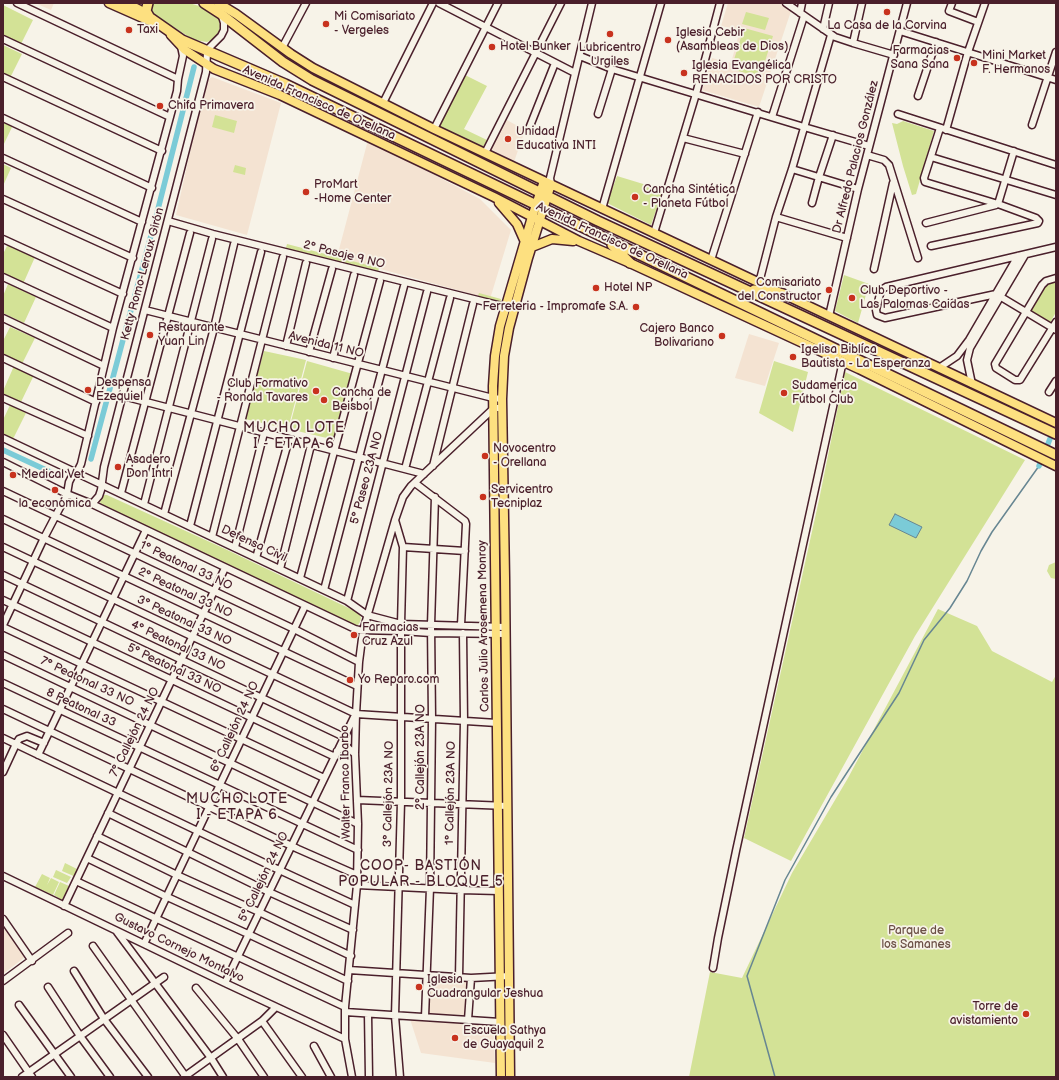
<!DOCTYPE html>
<html>
<head>
<meta charset="utf-8">
<style>
	body { margin:0 }
	#map { position:relative; width:1059px; height:1080px; overflow:hidden; background:#f7f3e8; font-family:"Balsamiq Sans",sans-serif }
	canvas { display:block }
	.frame { position:absolute; inset:0; border:4px solid #4a1f2b; pointer-events:none }
</style>
</head>
<body>
<div id="map">
<canvas width="1059" height="1080"></canvas>
<div class="frame"></div>
</div>
<script>
const context = document.querySelector('canvas').getContext('2d');
context.lineJoin = 'round';
function paint(path, color) { context.fillStyle = color; context.fill(path, 'evenodd'); }
const toPath = rows => new Path2D(rows.map(r => 'M' + r).join(''));
function trace(path, color, width, dash) { context.strokeStyle = color; context.lineWidth = width; context.lineCap = dash ? 'butt' : 'round'; context.setLineDash(dash || []); context.stroke(path); }
function label(font, color, halo, rows, align = 'center') {
  context.font = font + ' "Balsamiq Sans",sans-serif'; context.lineWidth = 3.5; context.setLineDash([]); context.textBaseline = 'middle'; context.strokeStyle = halo; context.fillStyle = color; for (const [text, x, y, turn = 0] of rows) {
    context.save(); context.translate(x, y); context.rotate((+turn || 0) * Math.PI / 180); context.textAlign = isNaN(turn) ? turn : align; if (halo) context.strokeText(text, 0, 0); context.fillText(text, 0, 0); context.restore();
  }
}
paint(toPath([
	[35,3,54,3,51,10],
	[728,3,780,3,791,11,759,107,702,90,712,58,731,63,740,30,721,26],
	[212,77,281,103,247,235,176,215,205,86,209,79],
	[505,119,525,130,514,162,489,148],
	[368,140,480,199,511,230,490,299,337,257],
	[749,334,779,343,765,386,735,378],
	[5,924,25,957,3,974,3,925],
	[431,980,468,980,466,1015,428,1014],
	[410,1019,493,1024,495,1063,421,1053]
]), '#f4e3d2');
paint(toPath([
	[152,3,189,3,206,8,217,16,219,19,220,26,219,33,214,39,207,42,194,40,154,15,151,11],
	[3,5,33,20,20,46,3,38],
	[746,12,769,18,765,30,742,24],
	[744,28,773,36,760,77,731,69],
	[3,45,22,54,10,78,3,74],
	[465,75,487,86,464,129,487,140,483,147,439,126],
	[215,115,237,121,234,133,212,127],
	[3,121,13,125,3,146],
	[903,121,934,131,916,194,912,195,903,166,892,123,897,124],
	[3,164,11,168,3,186],
	[235,165,246,168,245,175,233,172],
	[617,176,663,190,651,225,607,203],
	[8,244,35,257,23,284,3,274,3,254],
	[287,244,379,268,378,272,286,248],
	[844,275,869,284,858,323,835,311],
	[1056,281,1056,312,1049,325,1028,313,1043,284],
	[8,284,36,297,24,323,3,313,3,296],
	[479,293,501,299,501,302,478,296],
	[10,327,35,338,22,364,3,355,3,341],
	[264,351,306,360,288,429,245,419],
	[307,361,353,374,335,440,289,429],
	[774,361,808,372,793,432,759,413],
	[14,366,34,375,21,402,3,394,3,391],
	[845,372,1025,460,915,636,791,861,744,838,819,500],
	[10,405,26,413,13,439,3,434,3,420],
	[104,495,107,495,223,548,359,613,361,618,360,622,358,625,353,626,102,507,100,502,101,499],
	[1056,562,1056,579,1051,578,1047,571,1049,565],
	[938,609,977,626,992,651,1052,682,1056,675,1056,1077,689,1077,710,972,742,978,792,873,848,778],
	[65,863,79,870,76,877,62,871],
	[56,870,71,877,67,883,53,877],
	[42,874,50,878,47,885,51,878,59,882,53,895,35,887],
	[60,882,69,886,62,900,54,895]
]), '#d3e296');
const water = toPath([
	[895,514,922,527,916,538,889,525,895,514]
]);
paint(water, '#7bcbd7');
trace(water, '#678692', 1);
trace(toPath([
	[775,1077,747,976,785,880,831,797,899,693,924,640,950,608,967,581,981,551,992,532,1039,466]
]), '#678692', 1.5);
trace(toPath([
	[3,450,59,476],
	[91,459,156,217,194,67],
	[1039,466,1056,424]
]), '#7bcbd7', 5.5);
const minor = toPath([
	[17,3,178,79],
	[439,3,575,73],
	[786,3,835,37,853,43,894,55],
	[952,3,949,11,978,22],
	[800,13,802,3],
	[823,29,829,3],
	[900,31,1056,80],
	[3,39,170,117],
	[853,43,862,3],
	[282,48,306,3],
	[580,56,612,69,804,127,869,146],
	[3,77,162,151],
	[918,96,936,42],
	[383,103,433,3],
	[598,114,612,69],
	[898,114,1056,165],
	[772,117,804,16],
	[3,118,152,188],
	[1032,125,1056,52],
	[530,126,555,63],
	[434,129,498,3],
	[946,130,968,52,985,3],
	[683,138,745,154],
	[485,153,561,3],
	[867,155,884,160,889,165,918,258],
	[931,157,1056,195],
	[3,158,142,222],
	[792,169,858,189],
	[551,184,550,178,592,3],
	[3,199,133,258],
	[812,203,819,177,833,135],
	[998,204,1014,151],
	[602,209,661,3],
	[776,217,847,238],
	[168,221,213,234,510,308],
	[926,223,996,205],
	[654,233,696,94,720,3],
	[3,239,123,294],
	[931,246,1038,223,1039,221,1036,218,998,204,925,182,924,178,940,128],
	[1056,247,886,287,881,290,876,310,877,315,885,318,996,294,1056,330],
	[711,260,758,112],
	[874,269,893,183],
	[3,277,113,328],
	[1056,278,1046,281,1042,285,995,364,996,368,1015,380,1020,380,1056,322],
	[759,283,776,217,792,169,831,35],
	[145,310,493,398,502,399],
	[829,316,858,189,907,3],
	[3,318,104,366],
	[286,346,306,263],
	[309,352,332,269],
	[3,358,96,402],
	[333,358,354,275],
	[939,368,957,356,969,340,1018,256],
	[972,384,967,360,970,348,1025,255],
	[1049,392,1056,381],
	[123,396,424,474],
	[3,398,88,436],
	[3,438,347,601,367,615,401,624,505,627],
	[3,462,67,494,92,504,355,629,359,630,401,631,431,633,505,634],
	[433,466,473,304],
	[405,469,450,298],
	[415,483,465,521,466,524,461,625],
	[3,491,294,629,359,662],
	[121,493,190,233],
	[92,504,99,496,101,490,104,467,206,72,207,53,209,48,221,36,224,30,224,23,221,13],
	[144,504,212,239],
	[164,514,214,328,234,244],
	[3,519,357,686],
	[395,520,403,547,401,624],
	[190,526,261,252],
	[212,537,283,257],
	[3,547,356,714,497,723],
	[235,547,264,433],
	[403,547,465,551],
	[256,558,289,439],
	[280,569,311,445],
	[3,575,344,737],
	[300,578,380,281],
	[324,590,404,286],
	[3,600,335,757],
	[347,601,427,292],
	[3,625,44,538,67,494,69,482,72,476,77,472,81,464,113,328,177,91,178,79,183,56,181,46],
	[3,627,324,778],
	[3,655,358,824],
	[3,683,358,850],
	[3,709,298,849,357,875],
	[3,738,275,868,355,905],
	[337,751,341,748,347,747,355,754],
	[38,755,146,530],
	[3,772,16,744,19,739,27,736,44,743],
	[357,800,507,806],
	[108,813,269,892,353,930],
	[97,836,177,875,259,912,351,956],
	[87,858,163,895,248,934,348,981],
	[3,876,225,983,345,1039],
	[76,881,345,1007],
	[357,885,461,890,499,891],
	[64,906,225,568],
	[3,919,32,961],
	[117,932,211,1058,223,1077],
	[144,944,305,606],
	[93,946,186,1077],
	[713,968,718,938,736,851,843,361],
	[349,970,471,978,509,976],
	[74,971,104,1019,148,1077],
	[459,977,464,721,463,633],
	[3,981,68,933],
	[225,983,355,715],
	[48,987,80,1036,110,1077],
	[196,988,238,1039,264,1077],
	[19,1005,71,1077],
	[345,1012,500,1022],
	[368,1014,369,1077],
	[425,1017,430,888,432,719,431,625,435,497],
	[468,1020,471,978],
	[262,1021,302,1077],
	[3,1035,32,1077],
	[314,1046,331,1077],
	[22,1077,164,977],
	[184,1077,262,1021,276,1007],
	[352,1077,345,1039,345,1007,357,885,358,824,355,754,356,714,359,662,363,631,395,520,403,497,411,486,494,408,502,408],
	[400,1077,395,1016,401,802,401,631]
]);
const major = toPath([
	[109,3,152,22],
	[218,3,236,14,291,54,313,68,434,129,1056,423],
	[171,35,185,50,214,69,280,95,494,197,579,241,630,263,859,369,1056,466],
	[499,203,517,224,525,242],
	[532,247,552,239,573,241],
	[501,1077,493,386,495,356,500,326,532,217,544,181],
	[510,1077,505,578,502,399,504,356,509,328,528,258,551,184]
]);
const highway = toPath([
	[125,3,139,10,182,40,285,84,1056,455],
	[148,3,146,11,150,18],
	[204,3,221,14,283,62,312,80,598,221,1056,434],
	[612,245,630,263],
	[754,290,783,294]
]);
trace(minor, '#4a1f2b', 9);
trace(major, '#4a1f2b', 11);
trace(highway, '#4a1f2b', 12);
trace(minor, '#f7f3e8', 6);
trace(major, '#fde080', 8);
trace(highway, '#fde080', 9);
for (const [x, y, r, color] of [
	[887,12,4,"#c8321e"],
	[326,24,4,"#c8321e"],
	[129,30,4,"#c8321e"],
	[610,34,4,"#c8321e"],
	[668,40,4,"#c8321e"],
	[492,47,4,"#c8321e"],
	[957,58,4,"#c8321e"],
	[974,63,4,"#c8321e"],
	[684,73,4,"#c8321e"],
	[160,106,4,"#c8321e"],
	[508,139,4,"#c8321e"],
	[306,192,4,"#c8321e"],
	[635,197,4,"#c8321e"],
	[596,288,4,"#c8321e"],
	[829,290,4,"#c8321e"],
	[852,298,4,"#c8321e"],
	[636,307,4,"#c8321e"],
	[150,335,4,"#c8321e"],
	[722,336,4,"#c8321e"],
	[793,357,4,"#c8321e"],
	[88,390,4,"#c8321e"],
	[316,391,4,"#c8321e"],
	[784,393,4,"#c8321e"],
	[324,400,4,"#c8321e"],
	[485,456,4,"#c8321e"],
	[118,467,4,"#c8321e"],
	[13,475,4,"#c8321e"],
	[55,490,4,"#c8321e"],
	[483,497,4,"#c8321e"],
	[354,635,4,"#c8321e"],
	[350,680,4,"#c8321e"],
	[419,987,4,"#c8321e"],
	[1026,1014,4,"#c8321e"],
	[455,1038,4,"#c8321e"]
]) { const dot = new Path2D(); dot.arc(x, y, r, 0, 2 * Math.PI); context.fillStyle = color; context.fill(dot); trace(dot, '#f7f3e8', 1.5); }
label('12px', '#4a1f2b', '#f7f3e8', [
	["Mi Comisariato",334,17],
	["- Vergeles",334,31],
	["La Casa de la Corvina",887,26,"center"],
	["Taxi",137,30],
	["Iglesia Cebir",676,33],
	["(Asambleas de Dios)",676,47],
	["Hotel Bunker",500,47],
	["Lubricentro",610,48,"center"],
	["Urgiles",610,62,"center"],
	["Farmacias",949,51,"right"],
	["Sana Sana",949,65,"right"],
	["Mini Market",982,56],
	["F. Hermanos",982,70],
	["Iglesia Evangélica",692,66],
	["RENACIDOS POR CRISTO",692,80],
	["Chifa Primavera",168,106],
	["Unidad",516,132],
	["Educativa INTI",516,146],
	["ProMart",314,185],
	["-Home Center",314,199],
	["Cancha Sintética",643,190],
	["- Planeta Fútbol",643,204],
	["Comisariato",821,283,"right"],
	["del Constructor",821,297,"right"],
	["Hotel NP",604,288],
	["Club Deportivo -",860,291],
	["Las Palomas Caidas",860,305],
	["Ferreteria - Impromafe S.A.",628,307,"right"],
	["Restaurante",158,328],
	["Yuan Lin",158,342],
	["Cajero Banco",714,329,"right"],
	["Bolivariano",714,343,"right"],
	["Igelisa Biblíca",801,350],
	["Bautista - La Esperanza",801,364],
	["Despensa",96,383],
	["Ezequiel",96,397],
	["Club Formativo",308,384,"right"],
	["- Ronald Tavares",308,398,"right"],
	["Sudamerica",792,386],
	["Fútbol Club",792,400],
	["Cancha de",332,393],
	["Beisbol",332,407],
	["Novocentro",493,449],
	["- Orellana",493,463],
	["Asadero",126,460],
	["Don Intri",126,474],
	["Medical Vet",21,475],
	["Servicentro",491,490],
	["Tecniplaz",491,504],
	["la económica",55,504,"center"],
	["Farmacias",362,628],
	["Cruz Azul",362,642],
	["Yo Reparo.com",358,680],
	["Iglesia",427,980],
	["Cuadrangular Jeshua",427,994],
	["Torre de",1018,1007,"right"],
	["avistamiento",1018,1021,"right"],
	["Escuela Sathya",463,1031],
	["de Guayaquil 2",463,1045]
], 'left');
label('12px', '#4a1f2b', '#f7f3e8', [
	["Avenida Francisco de Orellana",319,103,24],
	["Dr Alfredo Palacios González",856,157,-76],
	["Avenida Francisco de Orellana",612,241,25],
	["2° Pasaje 9 NO",344,255,14],
	["Ketty Romo-Leroux Girón",143,274,-75],
	["Avenida 11 NO",326,345,14],
	["5° Paseo 23A NO",367,478,-75],
	["Defensa Civil",254,544,25],
	["1° Peatonal 33 NO",186,566,25],
	["2° Peatonal 33 NO",185,593,25],
	["3° Peatonal 33 NO",184,621,25],
	["Carlos Julio Arosemena Monroy",484,626,-91],
	["4° Peatonal 33 NO",178,646,25],
	["5° Peatonal 33 NO",174,669,25],
	["7° Peatonal 33 NO",87,682,25],
	["8 Peatonal 33",81,708,25],
	["6° Callejón 24 NO",235,727,-65],
	["7° Callejón 24 NO",135,732,-64],
	["2° Callejón 23A NO",421,757,-90],
	["Walter Franco Ibarbo",346,782,-91],
	["1° Callejón 23A NO",451,793,-89],
	["3° Callejón 23A NO",389,794,-89],
	["5° Callejón 24 NO",264,877,-64],
	["Gustavo Cornejo Montalvo",179,948,26]
]);
label('12px', '#6c5046', '#f7f3e8', [
	["Parque de",916,931],
	["los Samanes",916,945]
]);
context.letterSpacing = '1px';
label('14px', '#4a1f2b', '#f7f3e8', [
	["MUCHO LOTE",294,428],
	["I - ETAPA 6",294,444],
	["MUCHO LOTE",237,799],
	["I - ETAPA 6",237,815],
	["COOP- BASTIÓN",421,866],
	["POPULAR - BLOQUE 5",421,882]
]);
context.letterSpacing = '0px';
</script>
</body>
</html>
